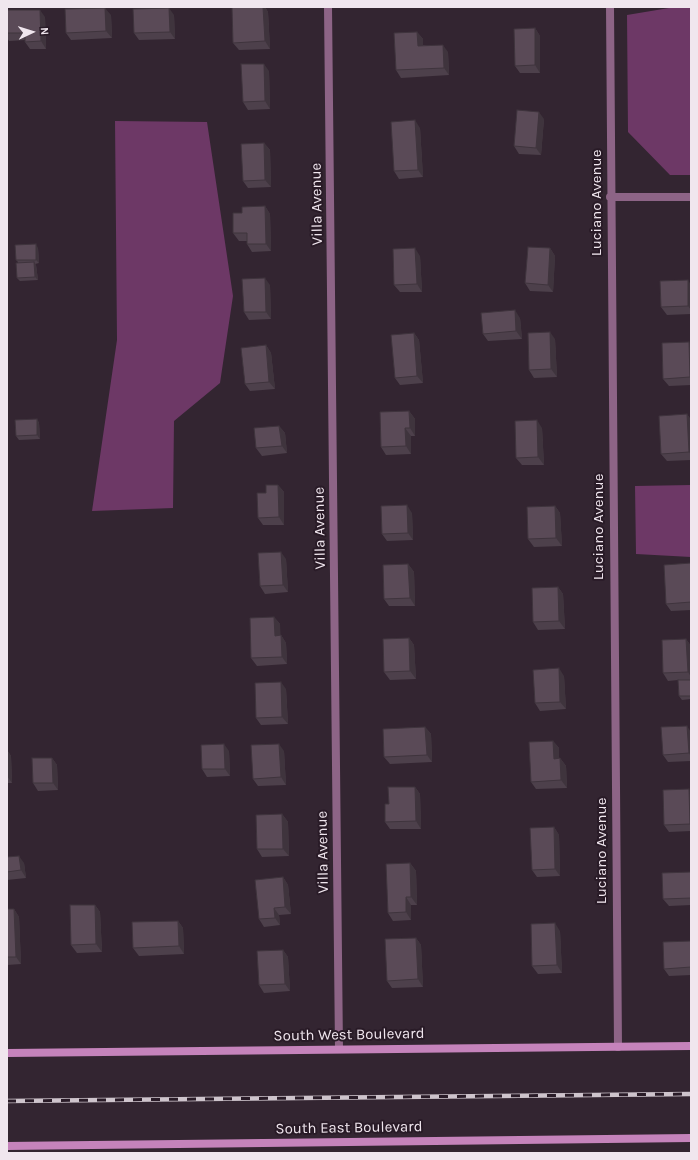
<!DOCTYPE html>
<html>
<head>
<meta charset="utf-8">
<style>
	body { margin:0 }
	#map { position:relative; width:698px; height:1160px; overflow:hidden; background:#332531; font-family:Karla,sans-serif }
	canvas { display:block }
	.frame { position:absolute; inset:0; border:8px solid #f0e6ee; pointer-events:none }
	.north { position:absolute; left:12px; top:12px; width:40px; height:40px; -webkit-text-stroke:3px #291b27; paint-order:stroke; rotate:86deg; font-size:11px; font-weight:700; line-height:16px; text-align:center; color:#f0e6ee }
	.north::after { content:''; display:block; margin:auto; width:14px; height:18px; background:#f0e6ee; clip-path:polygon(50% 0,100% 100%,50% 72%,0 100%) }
</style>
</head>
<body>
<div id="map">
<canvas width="698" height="1160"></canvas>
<div class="frame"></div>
<div class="north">N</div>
</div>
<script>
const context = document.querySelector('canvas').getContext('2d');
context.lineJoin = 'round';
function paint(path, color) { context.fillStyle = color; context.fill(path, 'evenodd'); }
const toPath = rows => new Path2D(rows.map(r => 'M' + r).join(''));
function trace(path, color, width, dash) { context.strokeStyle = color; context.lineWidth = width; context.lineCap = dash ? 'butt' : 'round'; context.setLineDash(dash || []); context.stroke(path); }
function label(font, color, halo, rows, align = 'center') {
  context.font = font + ' Karla,sans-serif'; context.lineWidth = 4; context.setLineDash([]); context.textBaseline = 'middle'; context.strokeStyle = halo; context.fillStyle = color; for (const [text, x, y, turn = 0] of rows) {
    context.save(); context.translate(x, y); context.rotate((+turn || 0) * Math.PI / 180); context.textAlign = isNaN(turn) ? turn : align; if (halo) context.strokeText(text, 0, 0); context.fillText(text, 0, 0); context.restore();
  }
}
paint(toPath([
	[675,7,691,7,691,175,670,175,628,132,627,15],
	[115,121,207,122,233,296,220,383,174,421,173,508,92,511,117,340],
	[691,485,691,557,636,554,635,486]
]), '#6d3866');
trace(toPath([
	[328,7,339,1049],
	[610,7,618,1047],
	[610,197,691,197]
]), '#8d6486', 8);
trace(toPath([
	[7,1053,691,1046],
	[7,1146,691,1138]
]), '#c583bb', 8);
const rail = toPath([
	[7,1101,691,1094]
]);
trace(rail, '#cec4cc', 4.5);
trace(rail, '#291b27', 3, [9]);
paint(toPath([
	[232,7,265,7,268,12,270,49,239,50,233,43],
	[7,10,45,17,46,49,30,49,25,42,25,40,9,41,7,38],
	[111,15,112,38,71,40,66,33],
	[174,15,175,39,139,40,134,33],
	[535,28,540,36,540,73,520,73,515,66],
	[417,32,423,39,423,45,448,52,449,75,401,78,396,70],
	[269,71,270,109,248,110,243,102],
	[544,119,541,155,519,154,514,146],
	[420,128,423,177,399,179,394,171],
	[264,143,270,150,271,187,248,188,243,181],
	[265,206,270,214,271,251,252,252,247,244,247,241,239,241,233,233,242,213],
	[38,248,39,263,35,264,36,265,38,280,20,281,17,278,18,262,16,260],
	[550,248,555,256,553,292,530,291,525,283],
	[420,256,422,292,400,292,394,285],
	[270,285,271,319,249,320,244,312],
	[691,285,691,314,667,315,661,307],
	[520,318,522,339,488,341,483,334],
	[414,333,419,340,423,383,400,385,395,378],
	[555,339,557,377,534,378,529,370],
	[266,345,271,353,275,389,250,391,245,384],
	[691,345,691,385,669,386,663,379],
	[409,411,415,419,415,436,411,436,411,454,386,455,381,447],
	[687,414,691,420,691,460,667,461,661,454],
	[37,419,39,423,40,439,19,440,16,436],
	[279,426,285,433,287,453,262,456,256,448],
	[542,428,544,465,522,465,516,458],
	[278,485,284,492,284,525,263,525,258,518,266,493],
	[555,506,560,513,562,546,534,547,528,539],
	[412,513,413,540,387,541,382,534],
	[286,559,288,592,265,594,260,586],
	[691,563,691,610,671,611,666,604],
	[408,564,414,572,415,606,389,606,384,599],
	[558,587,563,594,565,629,538,630,533,622],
	[274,617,280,624,280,635,281,635,286,643,287,664,257,666,251,658],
	[409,638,414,645,416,679,390,680,384,672],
	[686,639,691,646,691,699,682,700,679,696,678,680,668,681,663,673],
	[564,676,566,709,540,711,535,703],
	[286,689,288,724,261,725,256,718],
	[425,727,431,734,432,762,390,764,384,757],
	[691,732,691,761,668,762,663,755],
	[553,741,559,748,559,758,560,758,566,766,567,788,536,789,531,782],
	[7,750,11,756,12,783,7,783],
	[229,751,230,776,207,777,202,769],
	[284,751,286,785,258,786,253,779],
	[52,758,57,765,58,790,38,791,33,783],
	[415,787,420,794,421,829,390,829,385,822],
	[691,792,691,831,669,832,664,825],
	[282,814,288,822,289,856,262,857,257,849],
	[554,827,559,835,560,876,537,877,532,870],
	[7,857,24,863,26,878,7,880],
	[410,863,416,871,417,905,411,905,411,920,393,921,388,913],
	[691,872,691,905,669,906,663,899],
	[283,877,288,885,291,914,279,915,280,925,264,927,259,919],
	[95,905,100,912,102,952,77,953,71,945],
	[7,909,14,909,19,917,21,964,7,965],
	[178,921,183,928,184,954,139,956,133,948],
	[560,931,562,973,538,974,532,966],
	[416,938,421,945,423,987,392,988,387,981],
	[691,941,691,975,669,976,664,969],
	[283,950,288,957,290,991,264,993,259,985]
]), '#4d404b');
paint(toPath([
	[263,7,265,7,268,12,270,49,265,41],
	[105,8,111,15,112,38,106,31],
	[169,8,174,15,175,39,170,32],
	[40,10,45,17,46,49,41,41],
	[535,28,540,36,540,73,535,65],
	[417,32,423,39,423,53,418,46],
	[443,45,448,52,449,75,444,68],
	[264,64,269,71,270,109,265,101],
	[539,112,544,119,541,155,536,148],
	[415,120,420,128,423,177,418,170],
	[264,143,270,150,271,187,265,180],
	[265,206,270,214,271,251,266,244],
	[36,244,38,248,39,263,36,260],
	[415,248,420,256,422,292,417,284],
	[550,248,555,256,553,292,548,285],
	[34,262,36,265,38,280,35,277],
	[265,278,270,285,271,319,266,312],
	[688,280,691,285,691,310,688,306],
	[515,310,520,318,522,339,516,331],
	[550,332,555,339,557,377,551,369],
	[414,333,419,340,423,383,417,376],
	[689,342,691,345,691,378,690,377],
	[266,345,271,353,275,389,269,382],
	[409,411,415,419,415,436,410,428],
	[687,414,691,420,691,455,689,452],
	[37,419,39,423,40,439,37,435],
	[537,420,542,428,544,465,538,457],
	[279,426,285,433,287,453,282,446],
	[405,428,411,436,411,454,406,446],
	[278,485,284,492,284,525,279,517],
	[407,505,412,513,413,540,408,533],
	[555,506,560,513,562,546,556,538],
	[281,552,286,559,288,592,283,585],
	[408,564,414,572,415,606,410,598],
	[558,587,563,594,565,629,559,621],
	[274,617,280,624,281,643,275,636],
	[281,635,286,643,287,664,282,657],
	[409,638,414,645,416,679,410,671],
	[686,639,691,646,691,677,688,672],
	[559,668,564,676,566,709,560,702],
	[281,682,286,689,288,724,282,717],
	[687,726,691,732,691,757,689,753],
	[425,727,431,734,432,762,427,755],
	[553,741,559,748,559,766,554,759],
	[224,744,229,751,230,776,225,769],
	[279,744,284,751,286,785,281,777],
	[7,750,11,756,12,783,7,776],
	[52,758,57,765,58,790,53,783],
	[560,758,566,766,567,788,561,780],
	[415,787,420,794,421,829,416,821],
	[689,789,691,792,691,825,690,824],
	[282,814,288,822,289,856,283,849],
	[7,818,8,846,7,844],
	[554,827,559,835,560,876,555,869],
	[19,856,24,863,26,878,21,870],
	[410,863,416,871,417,905,411,897],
	[283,877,288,885,291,914,285,907],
	[406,897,411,905,411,920,406,912],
	[95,905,100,912,102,952,96,944],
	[274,908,279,915,280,925,275,918],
	[14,909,19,917,21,964,16,957],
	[178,921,183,928,184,954,179,946],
	[555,923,560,931,562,973,557,965],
	[416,938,421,945,423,987,418,979],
	[283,950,288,957,290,991,285,984]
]), '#3f343d');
const building = toPath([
	[232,7,263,7,265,41,233,43,232,7],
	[105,8,106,31,66,33,65,9,105,8],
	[169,8,170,32,134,33,133,9,169,8],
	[7,10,40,10,41,41,25,42,25,33,7,33,7,10],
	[535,28,535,65,515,66,514,29,535,28],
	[417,32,418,46,443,45,444,68,396,70,394,33,417,32],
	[241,64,264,64,265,101,243,102,241,64],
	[517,110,539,112,536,148,514,146,517,110],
	[415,120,418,170,394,171,391,122,415,120],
	[264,143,265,180,243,181,241,144,264,143],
	[265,206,266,244,247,244,247,233,233,233,233,213,242,213,242,207,265,206],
	[36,244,36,260,16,260,15,245,36,244],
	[528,247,550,248,548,285,525,283,528,247],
	[415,248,417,284,394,285,393,249,415,248],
	[34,262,35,277,17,278,16,263,34,262],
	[265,278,266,312,244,312,242,279,265,278],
	[688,280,688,306,661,307,660,281,688,280],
	[515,310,516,331,483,334,481,313,515,310],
	[550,332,551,369,529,370,528,333,550,332],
	[414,333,417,376,395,378,391,335,414,333],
	[689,342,690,377,663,379,662,343,689,342],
	[266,345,269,382,245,384,241,348,266,345],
	[409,411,410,428,405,428,406,446,381,447,380,412,409,411],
	[687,414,689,452,661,454,659,416,687,414],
	[37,419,37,435,16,436,15,420,37,419],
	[537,420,538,457,516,458,515,421,537,420],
	[279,426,282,446,256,448,254,428,279,426],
	[266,485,278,485,279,517,258,518,257,493,266,493,266,485],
	[407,505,408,533,382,534,381,506,407,505],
	[555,506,556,538,528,539,527,507,555,506],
	[281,552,283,585,260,586,258,553,281,552],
	[691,563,691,602,666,604,664,565,691,563],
	[408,564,410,598,384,599,383,565,408,564],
	[558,587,559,621,533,622,532,588,558,587],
	[274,617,275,636,281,635,282,657,251,658,250,618,274,617],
	[409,638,410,671,384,672,383,639,409,638],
	[686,639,688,672,663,673,662,640,686,639],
	[559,668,560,702,535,703,533,670,559,668],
	[678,680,691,680,691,696,679,696,678,680],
	[281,682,282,717,256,718,255,683,281,682],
	[687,726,689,753,663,755,661,727,687,726],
	[425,727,427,755,384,757,383,729,425,727],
	[553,741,554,759,560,758,561,780,531,782,529,742,553,741],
	[224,744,225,769,202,769,201,745,224,744],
	[279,744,281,777,253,779,251,745,279,744],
	[32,758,52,758,53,783,33,783,32,758],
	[388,787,415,787,416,821,385,822,385,804,389,804,388,787],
	[689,789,690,824,664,825,663,790,689,789],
	[282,814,283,849,257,849,256,815,282,814],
	[554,827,555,869,532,870,530,828,554,827],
	[19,856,21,870,7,872,7,857,19,856],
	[410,863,411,897,406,897,406,912,388,913,386,864,410,863],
	[691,872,691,898,663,899,662,873,691,872],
	[283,877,285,907,274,908,275,918,259,919,255,880,283,877],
	[70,905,95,905,96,944,71,945,70,905],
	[7,909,14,909,16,957,7,957,7,909],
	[178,921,179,946,133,948,132,922,178,921],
	[555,923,557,965,532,966,531,924,555,923],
	[416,938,418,979,387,981,385,939,416,938],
	[691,941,691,967,664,969,663,942,691,941],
	[283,950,285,984,259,985,257,951,283,950]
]);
paint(building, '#5a4a57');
trace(building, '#3f343d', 1);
label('15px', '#f0e6ee', '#291b27', [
	["Luciano Avenue",597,203,-90],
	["Villa Avenue",317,204,-91],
	["Luciano Avenue",599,527,-90],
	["Villa Avenue",320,528,-91],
	["Luciano Avenue",602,851,-90],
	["Villa Avenue",323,852,-91],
	["South West Boulevard",349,1035,-1],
	["South East Boulevard",349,1128,-1]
]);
</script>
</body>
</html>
